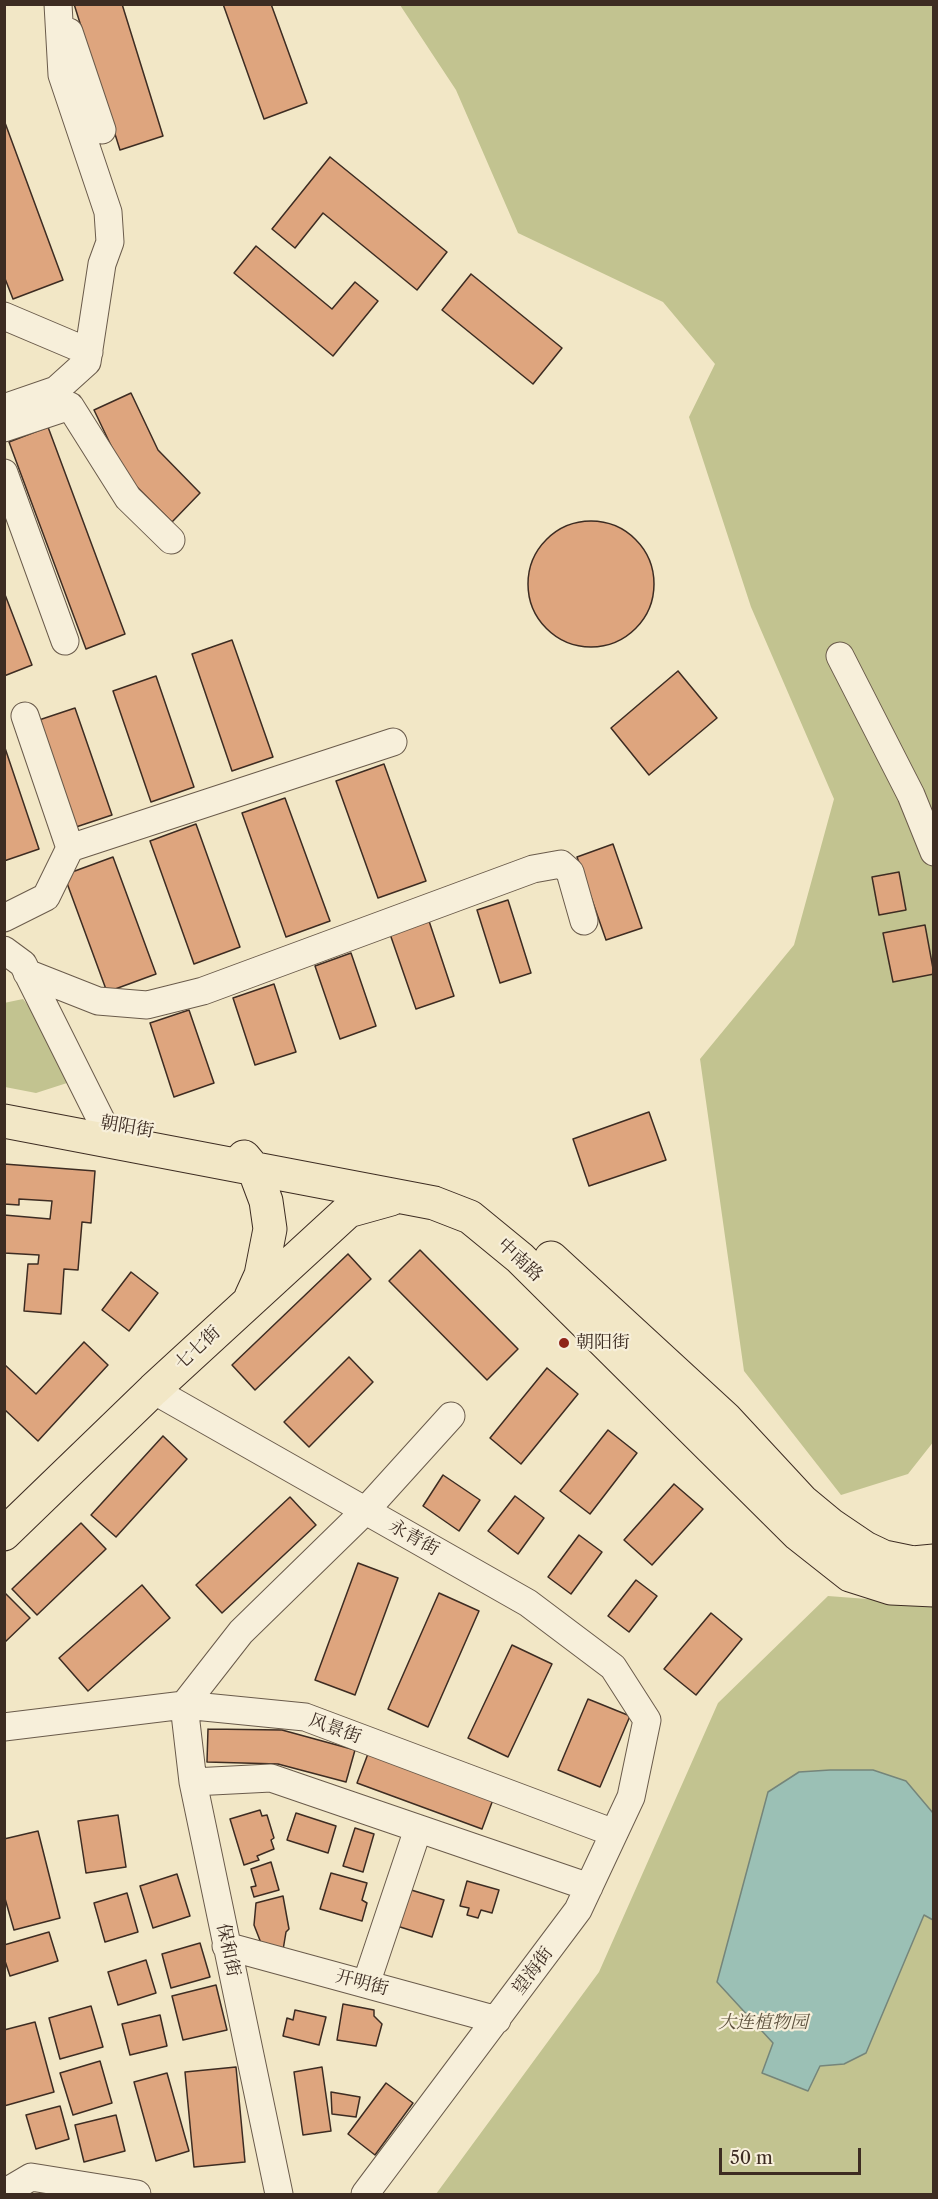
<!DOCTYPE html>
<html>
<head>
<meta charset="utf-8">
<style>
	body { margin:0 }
	#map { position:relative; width:938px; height:2199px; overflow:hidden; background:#f2e7c6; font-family:"Libre Caslon Text",serif }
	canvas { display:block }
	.frame { position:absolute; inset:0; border:6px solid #3d2c22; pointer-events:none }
	.scale { position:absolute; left:719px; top:2148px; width:142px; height:27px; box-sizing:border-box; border:3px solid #3d2c22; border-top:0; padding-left:8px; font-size:18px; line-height:21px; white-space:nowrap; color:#3d2c22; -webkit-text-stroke:4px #f7efda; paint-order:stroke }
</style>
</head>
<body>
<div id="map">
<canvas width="938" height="2199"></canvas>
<div class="frame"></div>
<div class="scale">50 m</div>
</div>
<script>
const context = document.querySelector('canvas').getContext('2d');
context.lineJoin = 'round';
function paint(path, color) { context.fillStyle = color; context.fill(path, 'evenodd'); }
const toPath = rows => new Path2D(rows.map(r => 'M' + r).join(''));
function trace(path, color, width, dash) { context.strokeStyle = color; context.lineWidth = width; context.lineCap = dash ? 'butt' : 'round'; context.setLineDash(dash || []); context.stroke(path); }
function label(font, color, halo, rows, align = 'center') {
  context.font = font + ' "Libre Caslon Text","Noto Serif SC",serif'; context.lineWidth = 4.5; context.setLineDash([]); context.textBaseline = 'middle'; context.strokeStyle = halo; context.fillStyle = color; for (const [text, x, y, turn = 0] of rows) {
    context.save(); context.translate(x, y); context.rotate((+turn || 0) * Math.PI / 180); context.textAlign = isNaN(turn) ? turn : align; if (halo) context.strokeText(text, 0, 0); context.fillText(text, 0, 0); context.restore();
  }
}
paint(toPath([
	[400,5,933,5,934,1441,908,1474,841,1495,744,1371,700,1059,794,945,834,799,751,607,689,417,715,364,663,302,518,233,456,90],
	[23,999,33,1012,67,1083,36,1093,5,1087,4,1003],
	[828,1596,933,1604,933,2194,436,2194,599,1972,718,1703]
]), '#c2c390');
const water = toPath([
	[830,1770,873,1770,906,1781,933,1813,933,1920,924,1915,866,2053,844,2064,820,2066,808,2091,762,2073,773,2043,717,1982,768,1792,799,1772,830,1770]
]);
paint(water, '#9bc0b5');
trace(water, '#75857a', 1.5);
const building = toPath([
	[74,4,122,4,163,136,120,150,74,4],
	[223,4,271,4,307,103,264,119,223,4],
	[4,120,63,280,13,299,4,276,4,120],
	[330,157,447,252,417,290,323,213,295,248,272,229,330,157],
	[256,246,332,309,355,282,378,301,333,356,234,273,256,246],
	[471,274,562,348,533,384,442,310,471,274],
	[131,393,158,450,200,493,172,522,125,475,94,410,131,393],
	[48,427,125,634,86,649,9,442,48,427],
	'528 584a63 63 0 1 1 126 0a63 63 0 1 1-126 0Z',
	[4,592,32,665,4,676,4,592],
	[232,640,273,757,232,771,192,654,232,640],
	[678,671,717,718,649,775,611,728,678,671],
	[156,676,194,787,151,802,113,691,156,676],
	[75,708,112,815,73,828,36,721,75,708],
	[4,745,39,849,4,861,4,745],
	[384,764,426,881,378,898,336,781,384,764],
	[285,798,330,921,286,937,242,813,285,798],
	[196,824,240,947,194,964,150,841,196,824],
	[613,844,642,928,606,940,577,857,613,844],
	[113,857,156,974,107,992,64,875,113,857],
	[899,872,906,910,879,915,872,877,899,872],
	[508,900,531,973,500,983,477,910,508,900],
	[429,921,454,996,416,1009,390,934,429,921],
	[925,925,934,974,893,982,883,933,925,925],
	[351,953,376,1026,340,1039,315,966,351,953],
	[274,984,296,1052,255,1065,233,998,274,984],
	[189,1010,214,1083,174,1097,150,1023,189,1010],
	[649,1112,666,1160,589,1186,573,1139,649,1112],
	[4,1164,95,1171,91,1223,82,1222,78,1270,64,1269,61,1314,24,1311,28,1264,38,1264,39,1255,4,1253,4,1215,50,1219,52,1201,19,1199,19,1205,4,1204,4,1164],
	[420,1250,518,1349,487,1380,389,1281,420,1250],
	[348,1254,371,1279,255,1390,232,1365,348,1254],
	[131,1272,158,1293,129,1331,102,1310,131,1272],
	[84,1342,108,1365,38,1441,4,1409,4,1364,36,1394,84,1342],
	[349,1357,373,1382,309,1447,284,1422,349,1357],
	[547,1368,578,1394,521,1464,490,1438,547,1368],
	[608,1430,637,1453,590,1514,560,1491,608,1430],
	[163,1436,187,1459,116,1537,91,1515,163,1436],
	[443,1475,480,1500,459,1531,423,1506,443,1475],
	[674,1484,703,1509,652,1565,624,1540,674,1484],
	[515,1496,544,1518,518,1554,488,1531,515,1496],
	[290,1497,316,1525,222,1613,196,1585,290,1497],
	[81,1523,106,1549,37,1615,12,1589,81,1523],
	[579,1535,602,1552,571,1594,548,1577,579,1535],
	[358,1563,398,1578,355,1695,315,1680,358,1563],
	[636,1580,657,1596,629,1632,608,1616,636,1580],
	[142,1585,170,1618,88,1691,59,1658,142,1585],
	[4,1592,30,1618,4,1643,4,1592],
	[439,1593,479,1611,428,1727,388,1709,439,1593],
	[711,1613,742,1639,696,1695,664,1669,711,1613],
	[512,1645,552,1664,508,1757,468,1738,512,1645],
	[588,1699,630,1716,600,1787,558,1770,588,1699],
	[208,1729,282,1730,355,1750,346,1782,278,1764,207,1762,208,1729],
	[369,1751,494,1797,482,1829,357,1783,369,1751],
	[260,1810,262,1816,267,1815,274,1838,271,1840,274,1849,257,1856,259,1860,244,1865,230,1819,260,1810],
	[296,1813,336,1826,328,1853,287,1840,296,1813],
	[118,1815,126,1867,86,1873,78,1821,118,1815],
	[355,1828,374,1834,363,1872,343,1866,355,1828],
	[38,1831,60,1918,14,1930,4,1895,4,1839,38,1831],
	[271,1862,279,1890,254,1897,251,1887,256,1886,251,1869,271,1862],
	[331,1873,367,1883,362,1900,367,1903,362,1921,320,1909,331,1873],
	[177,1874,190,1916,153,1928,140,1886,177,1874],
	[467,1881,499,1890,492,1913,481,1910,478,1918,467,1915,469,1908,460,1906,467,1881],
	[408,1889,444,1900,432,1937,397,1926,408,1889],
	[127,1893,138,1932,105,1942,94,1903,127,1893],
	[283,1896,289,1929,286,1932,283,1950,261,1943,254,1925,256,1903,283,1896],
	[49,1932,58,1961,10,1976,4,1958,4,1945,49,1932],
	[200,1943,210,1977,171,1988,162,1954,200,1943],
	[146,1960,156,1993,118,2005,108,1972,146,1960],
	[216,1985,227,2030,183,2040,172,1996,216,1985],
	[343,2004,374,2010,374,2016,382,2024,376,2046,337,2040,343,2004],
	[91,2006,103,2047,60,2059,49,2018,91,2006],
	[295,2010,326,2017,319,2045,283,2036,287,2018,293,2020,295,2010],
	[160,2015,167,2046,130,2055,122,2024,160,2015],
	[35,2022,54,2092,4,2106,4,2030,35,2022],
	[100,2061,112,2103,73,2115,60,2073,100,2061],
	[236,2067,245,2162,194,2167,185,2072,236,2067],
	[322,2067,331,2131,303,2135,294,2072,322,2067],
	[167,2073,189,2151,156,2161,134,2082,167,2073],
	[386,2083,413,2103,375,2155,348,2134,386,2083],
	[331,2092,360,2097,356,2117,332,2114,331,2092],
	[60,2106,69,2139,36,2149,26,2115,60,2106],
	[116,2115,125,2151,84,2162,75,2125,116,2115]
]);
paint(building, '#dea57e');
trace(building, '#3d2c22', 1.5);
const minor = toPath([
	[69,32,102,130],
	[4,316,89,352],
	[4,408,56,390,87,362,102,264,110,242,108,212,62,75,58,4],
	[4,428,70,406,128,498,171,540],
	[4,473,65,641],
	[840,656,911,795,934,852],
	[70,848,393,742],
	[4,918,46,897,70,848,25,716],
	[4,950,23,964,102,1122],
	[27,973,98,1001,147,1005,203,991,533,869,561,864,570,872,584,921],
	[153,1390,528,1603,613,1667,647,1720,631,1797,578,1910,365,2194],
	[4,1727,184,1705,305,1717,614,1833],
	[193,1782,271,1778,589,1887],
	[226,1946,497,2020],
	[366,1984,418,1829],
	[4,2193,31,2177,137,2194],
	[279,2194,193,1782,184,1705,241,1632,365,1511,451,1416]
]);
const major = toPath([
	[4,1121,434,1203,470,1217,520,1258,798,1534,850,1575,891,1588,934,1590],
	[244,1157,254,1169,266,1201,270,1229,261,1275,251,1297],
	[551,1258,726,1419,802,1501,831,1525,865,1548,884,1557,913,1563,934,1561],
	[4,1534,153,1390,348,1211,391,1199]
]);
trace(minor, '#6a5b4b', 29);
trace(major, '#3d2c22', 35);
trace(minor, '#f7efda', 27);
trace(major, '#f2e7c6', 33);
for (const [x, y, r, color] of [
	[564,1343,6,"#8f2418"]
]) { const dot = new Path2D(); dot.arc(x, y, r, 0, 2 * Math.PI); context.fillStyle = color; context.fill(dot); trace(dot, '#f7efda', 2); }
label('18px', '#3d2c22', '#f7efda', [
	["朝阳街",127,1127,10],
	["中南路",520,1260,43],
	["七七街",198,1348,-43],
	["永青街",414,1538,29],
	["风景街",335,1729,20],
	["保和街",228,1950,78],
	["望海街",533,1971,-53],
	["开明街",362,1983,15]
]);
label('18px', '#3d2c22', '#f7efda', [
	["朝阳街",576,1343]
], 'left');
label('italic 18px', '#5e523e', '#f7efda', [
	["大连植物园",763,2023]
]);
</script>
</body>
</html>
